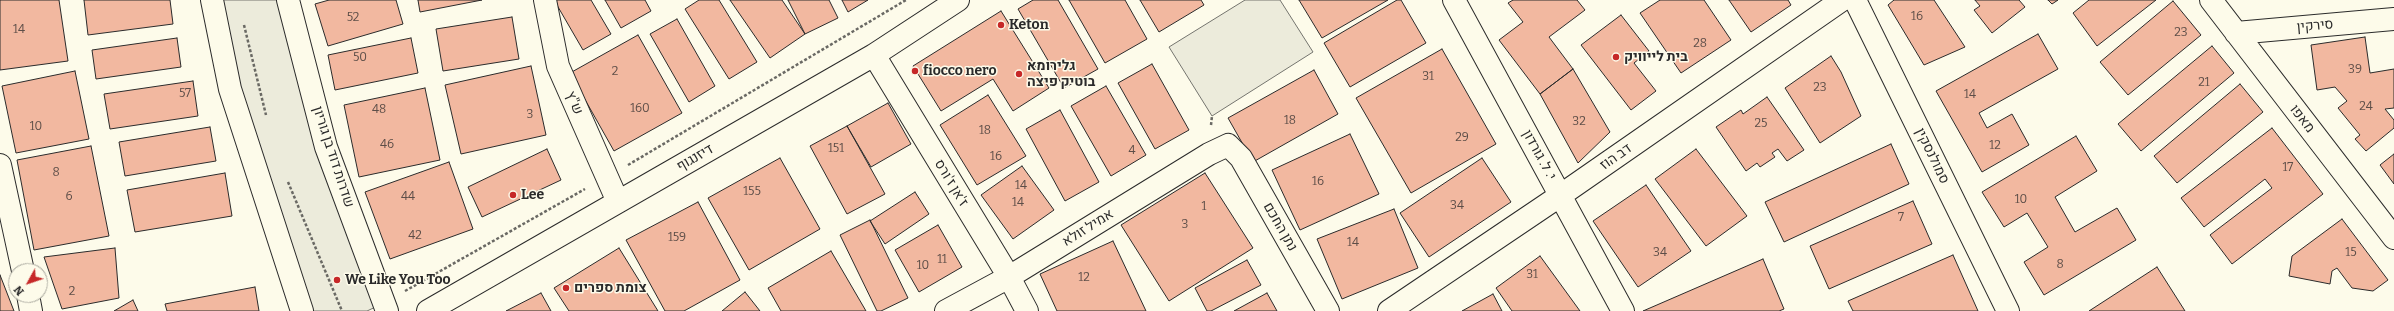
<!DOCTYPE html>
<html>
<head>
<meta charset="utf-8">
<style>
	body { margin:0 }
	#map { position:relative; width:2394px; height:311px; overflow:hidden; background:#fdfbea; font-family:Bitter,serif }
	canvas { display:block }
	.north { position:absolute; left:8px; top:263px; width:40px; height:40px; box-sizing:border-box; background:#fdfbea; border:1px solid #a9a89e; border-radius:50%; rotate:230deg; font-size:11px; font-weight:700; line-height:16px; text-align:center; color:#2b2b2b }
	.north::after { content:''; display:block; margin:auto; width:14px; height:18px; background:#c62828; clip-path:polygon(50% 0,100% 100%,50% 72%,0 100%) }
</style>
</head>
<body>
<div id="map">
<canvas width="2394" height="311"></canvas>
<div class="north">N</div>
</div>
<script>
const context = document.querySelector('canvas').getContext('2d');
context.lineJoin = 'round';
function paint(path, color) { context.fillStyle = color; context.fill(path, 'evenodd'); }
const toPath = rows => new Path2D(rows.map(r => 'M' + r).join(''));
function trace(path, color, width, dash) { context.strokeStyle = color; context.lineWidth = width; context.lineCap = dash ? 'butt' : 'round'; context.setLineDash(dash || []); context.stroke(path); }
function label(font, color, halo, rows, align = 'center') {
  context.font = font + ' Bitter,Heebo,serif'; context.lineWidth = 3; context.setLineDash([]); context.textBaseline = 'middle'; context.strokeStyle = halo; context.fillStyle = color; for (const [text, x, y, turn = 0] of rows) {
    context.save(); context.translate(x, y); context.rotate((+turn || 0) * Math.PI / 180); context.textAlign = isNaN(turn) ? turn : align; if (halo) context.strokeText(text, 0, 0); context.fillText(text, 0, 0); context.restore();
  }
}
const green = toPath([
	[214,0,288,0,384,303,367,311,302,311,214,0],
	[1245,0,1280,0,1313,52,1212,116,1169,47,1245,0]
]);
paint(green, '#ecebdb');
trace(green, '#74746e', 1);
const building = toPath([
	[0,0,59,0,68,61,0,70,0,0],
	[84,0,170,0,173,24,88,35,84,0],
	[329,0,396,0,403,24,328,46,315,4,329,0],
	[418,0,482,0,420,12,418,0],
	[554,0,591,0,611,34,583,50,554,0],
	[605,0,645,0,651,11,621,28,605,0],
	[699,0,719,0,757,62,729,79,685,9,699,0],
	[730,0,782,0,805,34,770,58,730,0],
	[788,0,829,0,838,18,805,34,788,0],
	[842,0,868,0,848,12,842,0],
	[1033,0,1058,0,1098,69,1064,88,1018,9,1033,0],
	[1069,0,1125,0,1147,39,1105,63,1069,0],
	[1140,0,1201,0,1204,5,1159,32,1140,0],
	[1299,0,1388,0,1322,38,1299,0],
	[1397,0,1401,0,1426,43,1350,87,1324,43,1397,0],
	[1513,0,1577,0,1585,10,1549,37,1573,69,1540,94,1499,40,1523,22,1508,3,1513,0],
	[1660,0,1704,0,1731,40,1681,73,1640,13,1660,0],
	[1729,0,1788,0,1791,5,1751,32,1729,0],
	[1894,0,1934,0,1965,47,1924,65,1888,5,1894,0],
	[1975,0,2019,0,2025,7,1992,33,1974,10,1980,6,1975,0],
	[2048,0,2058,0,2052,4,2048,0],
	[2089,0,2156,0,2097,46,2073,13,2089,0],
	[2173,1,2201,35,2128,95,2100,62,2173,1],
	[1001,11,1049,88,1013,111,993,79,941,111,913,66,1001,11],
	[1621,15,1649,51,1634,63,1656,91,1631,110,1581,45,1621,15],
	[512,17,519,59,443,71,436,29,512,17],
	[677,19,715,86,689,102,650,34,677,19],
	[2038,34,2058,69,1979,113,1987,128,2012,114,2029,145,1982,172,1936,91,2038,34],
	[638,35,682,113,614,151,570,73,638,35],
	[2365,37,2370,73,2394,69,2394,108,2385,109,2394,120,2394,128,2366,151,2355,139,2360,135,2338,108,2347,101,2335,87,2317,90,2311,45,2365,37],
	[177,38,181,67,96,79,92,50,177,38],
	[411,38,418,73,335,90,328,55,411,38],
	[2212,46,2234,73,2141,151,2118,124,2212,46],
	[1442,49,1496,144,1411,193,1356,98,1442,49],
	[1831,56,1841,72,1861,116,1820,143,1785,88,1831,56],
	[1152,64,1189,130,1155,149,1118,83,1152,64],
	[531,66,546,135,461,154,445,85,531,66],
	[1573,69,1610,132,1578,163,1540,94,1573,69],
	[1314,70,1338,114,1253,162,1228,118,1314,70],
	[75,71,89,139,16,153,2,86,75,71],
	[193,81,198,116,110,129,104,94,193,81],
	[2240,84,2263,112,2177,183,2154,156,2240,84],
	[1106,86,1146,155,1111,176,1071,106,1106,86],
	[425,88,440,160,359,177,344,105,425,88],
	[988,95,1026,156,977,185,940,125,988,95],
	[1767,97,1804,150,1787,161,1778,149,1772,153,1775,157,1760,167,1757,163,1746,171,1716,127,1741,110,1743,114,1767,97],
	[888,103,911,144,871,167,847,126,888,103],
	[1060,110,1099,182,1065,201,1026,129,1060,110],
	[847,126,885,194,847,214,810,146,847,126],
	[210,127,216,161,125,176,119,142,210,127],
	[2272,128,2323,194,2232,264,2210,235,2272,188,2265,179,2204,227,2181,198,2272,128],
	[1350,134,1379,194,1300,230,1272,170,1350,134],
	[2076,136,2097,171,2055,197,2075,232,2117,208,2136,240,2044,295,2024,262,2048,247,2027,213,2004,227,1982,192,2076,136],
	[1891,144,1909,184,1784,242,1765,202,1891,144],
	[91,146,109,236,34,250,17,160,91,146],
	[547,149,561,180,482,217,468,187,547,149],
	[1696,149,1747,216,1706,246,1655,179,1696,149],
	[2394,154,2394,184,2380,165,2394,154],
	[780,158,820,229,749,270,708,198,780,158],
	[1482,158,1511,202,1429,257,1400,213,1482,158],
	[449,162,473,229,390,259,365,192,449,162],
	[1022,166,1054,210,1013,239,981,195,1022,166],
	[225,173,232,216,135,232,127,190,225,173],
	[1205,173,1253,248,1169,301,1121,225,1205,173],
	[1646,185,1691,251,1638,287,1593,221,1646,185],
	[915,192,929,214,885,244,870,221,915,192],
	[1913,201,1932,244,1829,289,1810,246,1913,201],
	[698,202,740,280,684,311,665,311,626,240,698,202],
	[1394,209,1418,268,1342,299,1317,239,1394,209],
	[2342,219,2388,280,2373,291,2352,288,2337,268,2332,271,2330,284,2289,276,2292,256,2342,219],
	[870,220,908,298,881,311,877,311,840,235,870,220],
	[938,225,962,267,919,292,895,250,938,225],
	[1113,241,1146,311,1057,311,1040,274,1113,241],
	[115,248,119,298,62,309,44,257,115,248],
	[619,248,658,311,569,311,554,288,619,248],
	[831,251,866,311,781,311,768,288,831,251],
	[1953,255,1978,311,1853,311,1848,301,1953,255],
	[1540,256,1580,311,1512,311,1496,288,1540,256],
	[1763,259,1784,309,1779,311,1643,311,1763,259],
	[1247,260,1261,285,1211,311,1207,311,1195,288,1247,260],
	[2157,267,2185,311,2089,311,2157,267],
	[0,275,14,311,0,311,0,275],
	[255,287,259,311,167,311,165,304,255,287],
	[745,292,760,311,722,311,745,292],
	[541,293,551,311,506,311,541,293],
	[1267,293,1277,311,1234,311,1267,293],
	[1493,294,1502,311,1462,311,1493,294],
	[133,300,138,311,114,311,133,300]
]);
paint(building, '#f2b8a0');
trace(building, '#2b2b2b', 1);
const minor = toPath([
	[212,0,230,89,302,311],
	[288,0,326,147,387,311],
	[545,0,558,66,618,202],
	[1454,0,1623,311],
	[1855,0,2008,311],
	[2211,0,2394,238],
	[2236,33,2394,19],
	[874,55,1009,277,1027,311],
	[0,165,23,271],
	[28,295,31,311],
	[428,311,874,55,958,0],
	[946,311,1009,277,1209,154,1228,145,1241,158,1328,311],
	[1389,311,1561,195,1842,0]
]);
trace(minor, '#2b2b2b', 24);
trace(toPath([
	[244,25,266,115],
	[1211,125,1212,116],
	[628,165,906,0],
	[288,182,342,311],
	[405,291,585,189]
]), '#6a6964', 2.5, [3, 2]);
trace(minor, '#fdfbea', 22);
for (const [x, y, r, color] of [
	[1001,25,4,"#c62828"],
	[1616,57,4,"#c62828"],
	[915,71,4,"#c62828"],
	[1019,74,4,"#c62828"],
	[513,195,4,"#c62828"],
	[337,280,4,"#c62828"],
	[566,288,4,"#c62828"]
]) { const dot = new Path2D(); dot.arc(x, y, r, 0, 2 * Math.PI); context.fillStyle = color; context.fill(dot); trace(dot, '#fdfbea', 1.5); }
label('12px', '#5d4e48', null, [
	["16",1917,17],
	["52",353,18],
	["14",19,30],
	["23",2181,33],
	["28",1700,44],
	["50",360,58],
	["39",2355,70],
	["2",615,72],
	["31",1428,77],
	["21",2204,83],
	["23",1820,88],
	["57",185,94],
	["14",1970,95],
	["24",2366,107],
	["160",640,109],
	["48",379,110],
	["3",530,115],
	["18",1290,121],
	["32",1579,122],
	["25",1761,124],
	["10",36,127],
	["18",985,131],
	["29",1462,138],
	["46",387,145],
	["12",1995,146],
	["151",836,149],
	["4",1132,151],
	["16",996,157],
	["17",2288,168],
	["8",56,173],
	["16",1318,182],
	["14",1021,186],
	["155",752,192],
	["6",69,197],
	["44",408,197],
	["10",2021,200],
	["14",1018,203],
	["34",1457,206],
	["1",1204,207],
	["7",1901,218],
	["3",1185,225],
	["42",415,236],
	["159",677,238],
	["14",1353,243],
	["34",1660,253],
	["15",2351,253],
	["11",942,260],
	["8",2060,265],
	["10",923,266],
	["31",1532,275],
	["12",1084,278],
	["2",72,292]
]);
label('bold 14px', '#2b2b2b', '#fdfbea', [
	["Keton",1009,25],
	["בית לייוויק",1624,57],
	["גלירומא",1027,66],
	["בוטיק פיצה",1027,82],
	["fiocco nero",923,71],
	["Lee",521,195],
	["We Like You Too",345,280],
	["צומת ספרים",574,288]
], 'left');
label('14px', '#2b2b2b', '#fdfbea', [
	["סירקין",2315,26,-5],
	["ש\"ץ",574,103,67],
	["מאפו",2302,119,52],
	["י. ל. גורדון",1539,155,61],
	["סמולנסקין",1932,156,64],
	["שדרות דוד בן גוריון",333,157,72],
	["דב הוז",1616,157,-35],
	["דיזנגוף",695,158,-30],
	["ז'אן ז'ורס",951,183,59],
	["נתן החכם",1280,227,60],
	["אמיל זולא",1088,228,-32]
]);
</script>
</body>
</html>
